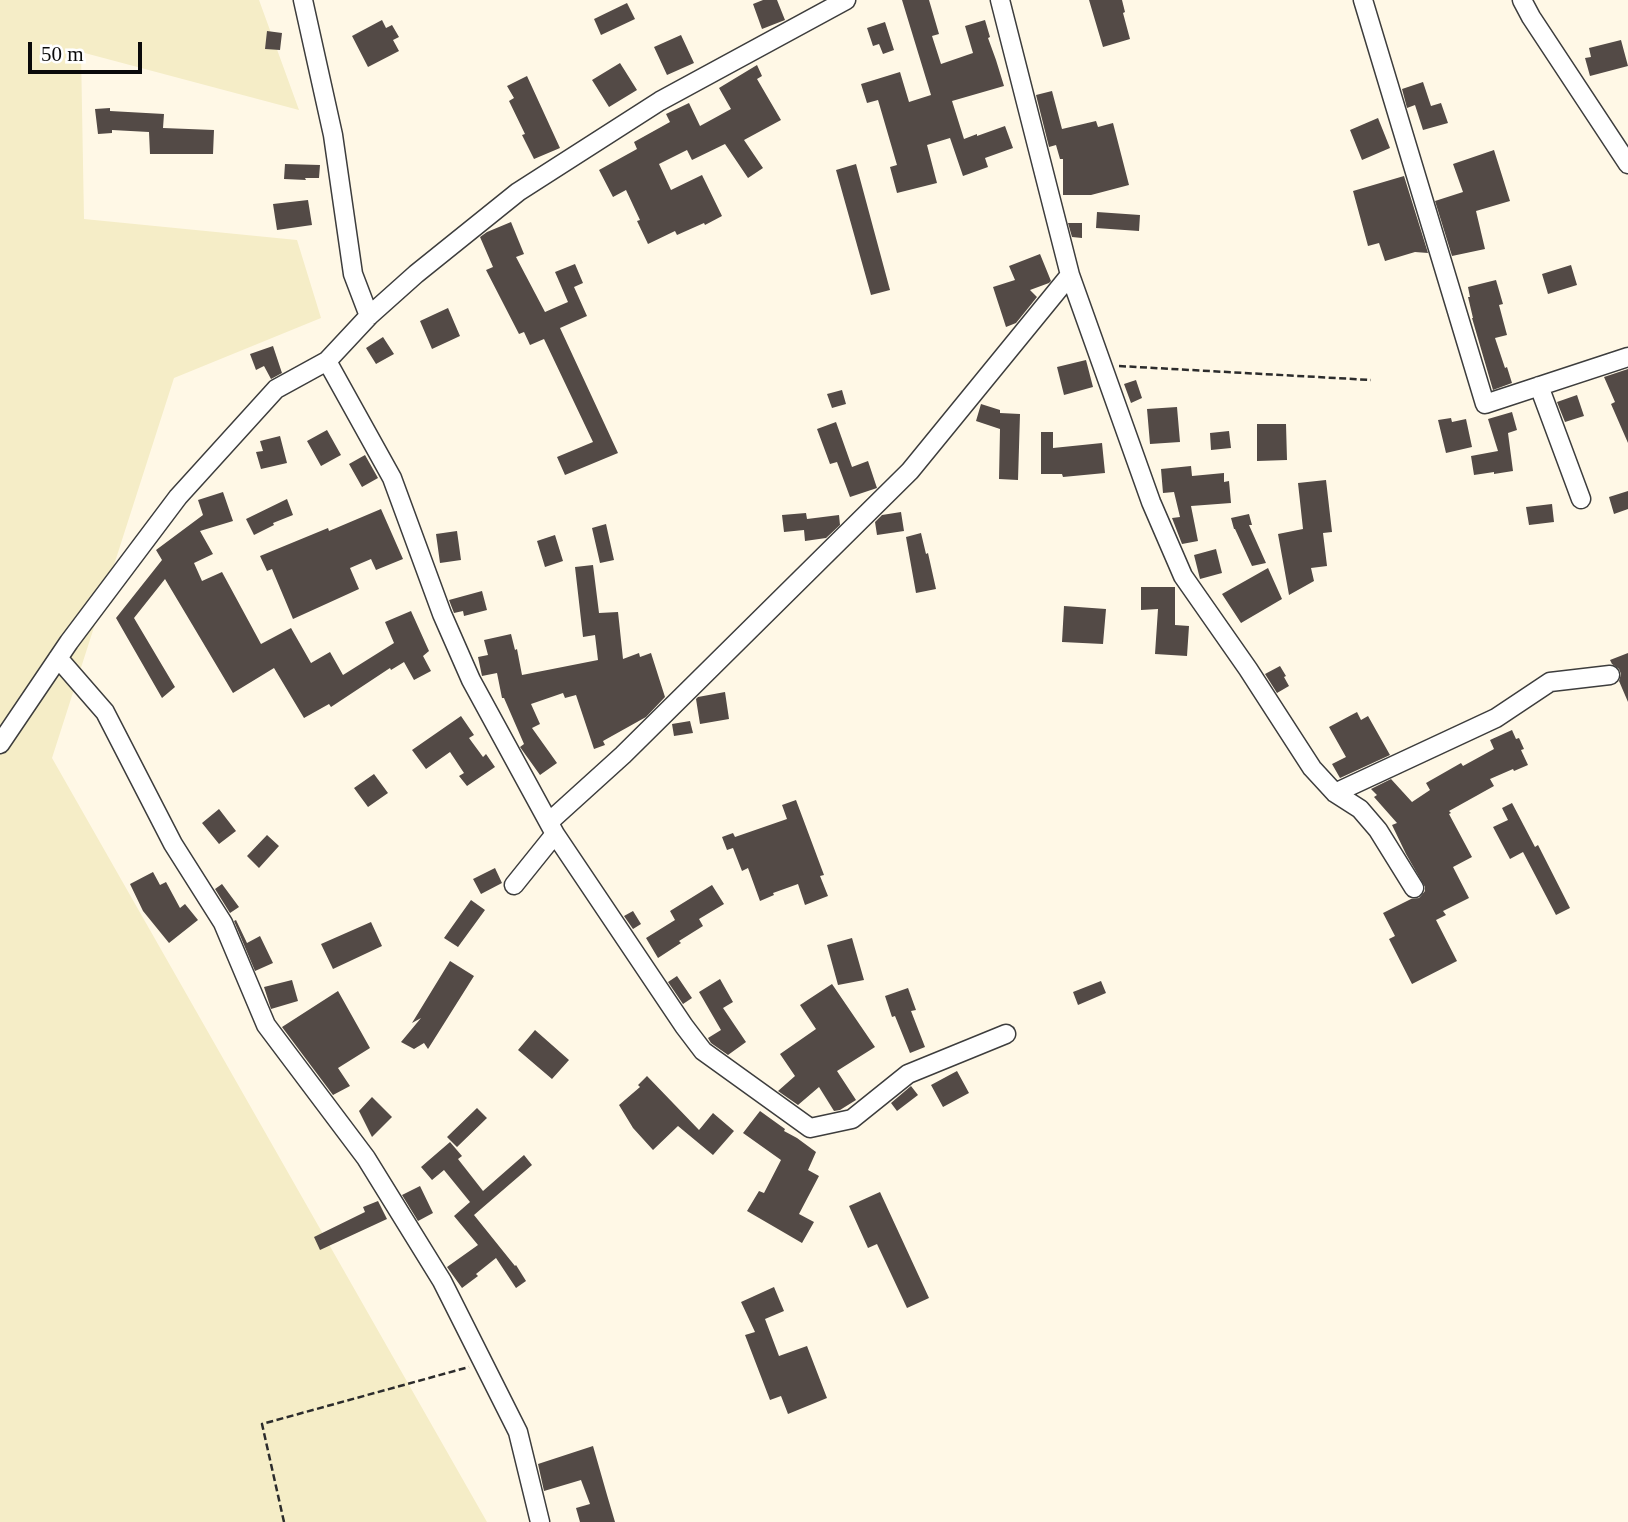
<!DOCTYPE html>
<html>
<head>
<meta charset="utf-8">
<style>
	body { margin:0 }
	#map { position:relative; width:1628px; height:1522px; overflow:hidden; background:#fff8e6; font-family:"Times New Roman",serif }
	canvas { display:block }
	.scale { position:absolute; left:28px; top:42px; width:114px; height:32px; box-sizing:border-box; border:4px solid #0a0a0a; border-top:0; padding-left:9px; font-size:21px; line-height:24px; white-space:nowrap; color:#0a0a0a; -webkit-text-stroke:5px #fff; paint-order:stroke }
</style>
</head>
<body>
<div id="map">
<canvas width="1628" height="1522"></canvas>
<div class="scale">50 m</div>
</div>
<script>
const context = document.querySelector('canvas').getContext('2d');
context.lineJoin = 'round';
function paint(path, color) { context.fillStyle = color; context.fill(path, 'evenodd'); }
const toPath = rows => new Path2D(rows.map(r => 'M' + r).join(''));
function trace(path, color, width, dash) { context.strokeStyle = color; context.lineWidth = width; context.lineCap = dash ? 'butt' : 'round'; context.setLineDash(dash || []); context.stroke(path); }
paint(toPath([
	[0,0,259,0,299,110,81,52,84,219,297,240,321,318,174,378,52,758,487,1522,0,1522]
]), '#f5edc7');
paint(toPath([
	[763,0,777,0,785,20,762,29,753,4],
	[902,0,929,0,939,34,932,36,941,64,973,53,965,26,985,20,990,37,988,38,996,60,1004,86,952,101,964,139,977,134,977,136,1005,126,1013,148,985,158,988,167,963,176,950,138,927,145,937,183,897,193,890,167,897,165,878,100,867,103,861,84,900,72,909,102,931,95],
	[1089,0,1122,0,1125,12,1123,13,1130,39,1103,47],
	[627,3,635,19,601,35,594,19],
	[382,20,386,28,392,25,399,37,393,40,399,51,368,67,352,36],
	[885,22,894,50,883,54,879,44,873,46,867,28],
	[267,31,282,33,280,50,265,49],
	[681,35,694,63,667,75,654,47],
	[1621,40,1628,66,1590,76,1585,58,1591,57,1589,48],
	[620,63,637,90,609,107,592,80],
	[757,65,762,76,757,79,781,120,744,140,763,168,748,178,725,144,692,160,687,150,659,164,671,190,702,175,722,216,705,225,704,223,677,235,675,231,648,244,637,221,640,220,626,190,613,197,599,170,637,149,634,142,670,122,666,114,689,103,700,126,731,109,719,88],
	[527,76,560,148,534,159,522,135,525,134,509,101,514,98,507,86],
	[1423,82,1431,106,1441,103,1448,123,1423,130,1415,105,1407,108,1402,89],
	[1052,91,1062,129,1096,121,1098,127,1113,123,1129,185,1091,195,1063,195,1063,159,1060,159,1056,145,1049,147,1036,95],
	[110,108,110,111,164,114,163,128,214,130,213,154,150,154,149,132,112,130,112,133,98,134,95,109],
	[1378,118,1390,148,1362,160,1350,130],
	[1494,150,1510,201,1476,211,1485,249,1452,256,1435,201,1463,192,1453,164],
	[285,164,320,165,319,178,305,178,306,180,284,179],
	[856,164,890,290,871,295,836,170],
	[1404,176,1428,253,1415,252,1385,261,1379,243,1368,246,1353,191],
	[308,200,312,225,277,230,273,204],
	[1097,212,1140,215,1139,231,1096,228],
	[511,222,524,254,516,257,545,312,568,302,555,272,575,264,583,283,574,287,587,316,560,328,618,453,565,475,557,457,593,442,544,339,530,345,524,332,519,334,486,270,493,267,480,237,487,232],
	[1068,223,1082,223,1082,238,1072,237],
	[1040,254,1051,281,1049,283,1030,290,1037,297,1016,323,1006,327,993,287,1015,280,1009,266],
	[1571,265,1577,285,1548,294,1542,274],
	[1496,280,1503,304,1499,305,1507,335,1495,338,1505,368,1507,367,1512,383,1493,390,1472,318,1473,318,1468,297,1470,297,1468,287],
	[448,308,460,336,432,349,420,321],
	[383,337,394,354,376,364,366,348],
	[273,346,282,373,271,379,264,366,256,370,250,354],
	[1086,360,1093,387,1064,395,1057,367],
	[1628,369,1628,443,1611,404,1615,402,1604,377],
	[1136,380,1142,398,1131,403,1124,384],
	[842,390,846,404,832,408,827,394],
	[1577,395,1584,416,1565,422,1557,402],
	[981,404,1000,410,1000,413,1020,414,1018,480,999,479,1000,429,976,421],
	[1177,407,1180,442,1150,444,1147,409],
	[1512,412,1517,430,1508,433,1513,471,1494,474,1494,472,1474,475,1471,456,1498,451,1488,419],
	[1451,418,1452,422,1466,419,1472,447,1446,453,1438,420],
	[836,422,852,467,868,461,877,488,850,497,837,462,830,464,817,429],
	[1257,424,1286,424,1287,460,1257,461],
	[327,430,341,455,321,466,307,441],
	[1229,431,1231,448,1211,450,1210,433],
	[1041,432,1053,432,1053,448,1102,443,1105,473,1063,477,1062,474,1041,474],
	[280,436,287,463,261,469,256,452,263,451,260,441],
	[365,455,378,478,362,487,349,464],
	[1191,466,1192,476,1224,473,1224,482,1229,481,1231,503,1191,506,1198,541,1182,544,1172,518,1180,517,1174,492,1163,493,1161,469],
	[1326,480,1332,532,1323,533,1327,566,1311,568,1314,581,1289,595,1278,534,1303,529,1298,483],
	[1628,491,1628,509,1614,514,1609,497],
	[223,492,233,521,200,531,213,554,194,563,202,581,222,572,261,644,291,628,311,663,330,652,343,675,394,643,385,622,411,611,429,651,423,656,431,671,414,680,404,662,391,670,390,668,331,707,329,704,304,718,274,668,233,693,165,579,134,618,175,687,162,698,116,618,162,560,156,550,203,515,198,500],
	[287,499,293,515,273,523,274,525,254,535,246,519],
	[1552,504,1554,522,1529,525,1526,507],
	[381,509,403,559,376,570,371,559,350,568,359,589,293,619,272,569,267,571,260,556,328,528,329,531],
	[901,512,904,531,877,535,875,522,882,515],
	[806,513,807,519,839,515,840,525,826,538,805,541,804,530,784,532,782,515],
	[1249,514,1252,525,1249,525,1266,563,1252,566,1235,529,1234,529,1231,518],
	[606,524,614,560,600,563,592,528],
	[457,531,461,560,440,563,436,534],
	[921,533,926,554,928,553,936,589,916,593,906,537],
	[555,535,563,561,545,567,537,541],
	[1216,549,1222,573,1200,579,1194,555],
	[593,565,599,613,618,612,623,659,639,653,640,657,651,653,665,697,646,717,603,741,605,745,594,749,576,695,565,698,563,693,531,704,540,724,532,728,557,763,540,775,520,747,524,744,504,698,502,698,497,673,482,676,478,657,488,655,484,640,511,634,515,650,517,649,522,675,598,660,595,635,583,637,575,567],
	[1268,568,1282,599,1241,623,1222,594],
	[1141,587,1175,587,1175,625,1189,626,1187,656,1155,654,1158,609,1141,610],
	[482,591,487,610,464,616,463,611,454,613,449,600],
	[1064,606,1106,609,1103,644,1062,642],
	[1628,653,1628,702,1619,681,1621,674,1619,669,1612,664,1610,660],
	[1280,666,1286,676,1284,677,1289,686,1277,693,1265,674],
	[725,692,729,719,700,724,696,699,698,697],
	[1357,712,1361,720,1368,716,1390,755,1340,778,1332,764,1346,757,1329,727],
	[461,716,474,735,469,738,483,757,486,754,495,767,467,786,459,776,464,773,450,752,426,769,412,750],
	[690,721,693,733,674,736,672,724],
	[1512,730,1516,739,1519,738,1524,749,1521,750,1528,765,1514,771,1513,769,1490,779,1494,786,1449,811,1451,813,1449,814,1472,857,1453,867,1469,898,1443,911,1446,915,1436,920,1457,961,1412,984,1389,939,1395,936,1383,913,1411,899,1419,898,1425,891,1425,887,1406,854,1392,825,1397,823,1374,797,1377,795,1371,789,1391,779,1412,802,1430,790,1426,783,1461,763,1463,766,1494,749,1490,740],
	[374,774,388,793,368,807,354,788],
	[796,800,824,875,820,876,828,896,805,905,798,884,773,893,774,895,760,901,748,868,742,871,733,848,727,850,722,837,733,833,735,837,787,819,782,805],
	[1512,803,1535,847,1538,845,1570,908,1556,915,1523,852,1510,859,1493,827,1508,820,1502,808],
	[219,809,236,831,219,844,202,823],
	[267,835,279,846,259,868,247,856],
	[495,868,502,883,481,894,473,879],
	[153,872,160,885,166,882,180,908,185,904,198,920,169,943,143,911,130,884],
	[222,884,239,907,230,913,215,889],
	[712,885,724,904,699,919,703,926,679,941,681,943,658,958,646,938,675,920,670,911],
	[471,900,485,910,458,947,444,938],
	[633,911,641,924,633,929,624,916],
	[236,920,247,943,260,936,273,963,255,971,234,921],
	[371,922,382,946,333,969,321,944],
	[852,938,864,980,838,985,827,945],
	[450,961,474,976,428,1049,424,1043,414,1049,401,1042,421,1018,412,1023],
	[677,976,692,998,683,1004,668,982],
	[720,979,733,1002,723,1008,746,1042,728,1055,711,1043,708,1038,721,1030,699,992],
	[292,980,298,1001,271,1009,264,987],
	[1101,981,1106,993,1078,1005,1073,992],
	[832,984,875,1047,837,1071,856,1100,840,1110,834,1111,819,1087,798,1105,778,1091,795,1076,780,1054,816,1029,800,1005],
	[908,988,916,1010,911,1011,925,1047,910,1053,895,1016,892,1017,885,996],
	[338,991,370,1048,338,1068,350,1086,333,1095,282,1027],
	[535,1030,569,1060,552,1079,518,1050],
	[957,1071,969,1093,943,1107,931,1085],
	[647,1076,699,1130,713,1113,734,1131,713,1155,678,1126,653,1150,633,1128,619,1105,640,1087,638,1085],
	[911,1086,918,1095,897,1111,891,1103],
	[372,1097,392,1117,372,1137,359,1111],
	[477,1108,487,1118,457,1147,447,1137],
	[760,1111,785,1129,784,1131,797,1138,816,1152,808,1170,819,1176,799,1214,814,1222,802,1243,747,1211,759,1191,764,1193,781,1160,743,1133],
	[450,1142,462,1156,458,1159,483,1191,524,1155,532,1165,474,1215,515,1266,516,1265,526,1281,516,1288,496,1258,476,1274,478,1276,462,1288,447,1267,478,1245,454,1216,470,1202,444,1170,432,1180,421,1167],
	[420,1186,433,1213,418,1221,402,1195],
	[880,1192,929,1298,907,1308,877,1244,868,1248,849,1206],
	[378,1201,387,1219,320,1250,314,1237,365,1212,363,1207],
	[774,1287,784,1311,765,1319,779,1356,807,1346,827,1398,788,1414,781,1396,770,1400,745,1335,755,1332,741,1302],
	[593,1446,607,1495,615,1522,580,1522,576,1508,590,1504,581,1480,544,1491,538,1464]
]), '#534a46');
const minor = toPath([
	[303,0,333,135,353,274,369,316],
	[1000,0,1070,275,1151,502,1183,576,1248,669,1312,768,1335,793,1360,809,1378,830,1414,888],
	[1363,0,1485,404,1628,357],
	[1522,0,1531,17,1628,164],
	[327,361,392,478,442,614,471,680,555,834,684,1026,703,1051,810,1128,852,1119,908,1074,1006,1034],
	[1539,386,1581,499],
	[58,658,105,712,173,844,223,923,266,1025,366,1158,442,1281,518,1432,540,1522],
	[0,744,69,642,178,497,276,389,327,361,369,316,416,274,518,192,660,101,846,0],
	[1335,793,1496,718,1550,682,1610,675],
	[549,822,623,755,910,471,1070,275],
	[514,885,555,834]
]);
trace(minor, '#3d3d3d', 21);
trace(toPath([
	[1119,366,1371,380],
	[284,1522,262,1424,469,1367]
]), '#2c2c2c', 2.5, [7, 3.5]);
trace(minor, '#fff', 18);
</script>
</body>
</html>
